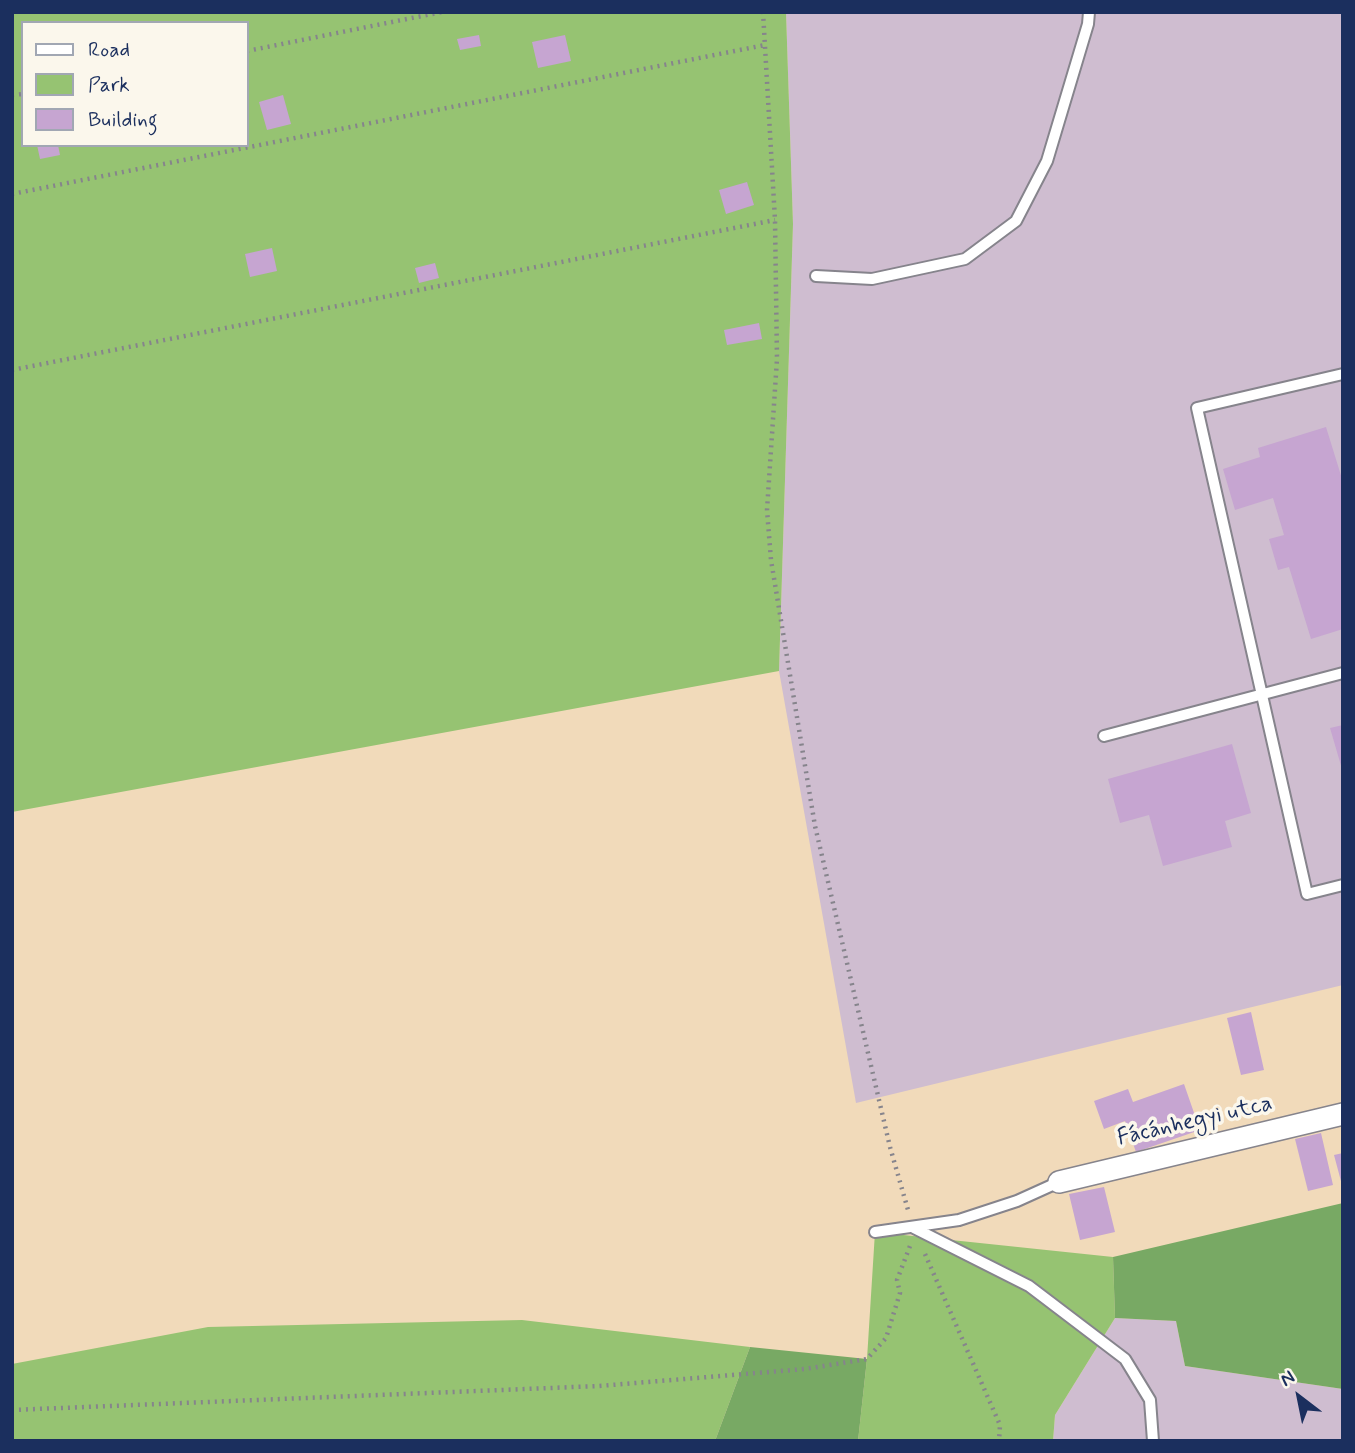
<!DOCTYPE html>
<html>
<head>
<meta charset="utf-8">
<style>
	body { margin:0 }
	#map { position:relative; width:1355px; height:1453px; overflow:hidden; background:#f1daba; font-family:Mynerve,sans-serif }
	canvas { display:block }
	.frame { position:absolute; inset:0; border:14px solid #1b2f5e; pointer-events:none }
	.legend { position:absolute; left:21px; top:21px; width:228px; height:126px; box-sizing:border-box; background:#fbf7ec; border:2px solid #a1a7b3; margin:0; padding:9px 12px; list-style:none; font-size:21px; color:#1b2f5e }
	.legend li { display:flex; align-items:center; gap:14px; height:35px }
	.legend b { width:35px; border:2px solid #a1a7b3 }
	.north { position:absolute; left:1264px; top:1362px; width:70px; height:70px; -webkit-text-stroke:5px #fbf7ec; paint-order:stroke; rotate:328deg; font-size:19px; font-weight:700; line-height:28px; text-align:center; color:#1b2f5e }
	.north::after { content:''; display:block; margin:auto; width:24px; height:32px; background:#1b2f5e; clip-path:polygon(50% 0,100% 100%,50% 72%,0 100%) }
</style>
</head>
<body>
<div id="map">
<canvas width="1355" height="1453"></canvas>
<div class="frame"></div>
<ul class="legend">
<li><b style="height:9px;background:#fff"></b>Road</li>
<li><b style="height:19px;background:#96c372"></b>Park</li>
<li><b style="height:19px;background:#c6a5d1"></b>Building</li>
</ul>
<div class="north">N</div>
</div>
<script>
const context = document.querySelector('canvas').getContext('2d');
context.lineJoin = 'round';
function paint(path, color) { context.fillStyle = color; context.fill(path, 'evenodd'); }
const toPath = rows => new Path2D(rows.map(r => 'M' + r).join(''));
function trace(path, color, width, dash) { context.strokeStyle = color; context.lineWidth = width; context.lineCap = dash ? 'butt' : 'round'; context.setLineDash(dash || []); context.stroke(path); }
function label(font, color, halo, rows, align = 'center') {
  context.font = font + ' Mynerve,sans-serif'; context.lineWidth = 7; context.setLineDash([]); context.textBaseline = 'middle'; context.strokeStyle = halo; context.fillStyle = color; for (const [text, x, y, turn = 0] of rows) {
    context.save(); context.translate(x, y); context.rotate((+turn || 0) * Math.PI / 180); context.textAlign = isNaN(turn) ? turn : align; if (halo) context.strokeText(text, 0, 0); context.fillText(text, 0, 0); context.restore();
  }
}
paint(toPath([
	[786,12,1343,12,1343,985,856,1103,779,671,793,224],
	[1115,1318,1176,1321,1185,1366,1343,1389,1343,1441,1053,1441,1055,1415]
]), '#cfbdd0');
paint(toPath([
	[12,12,786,12,793,224,779,671,12,812],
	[23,23,247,23,247,145,23,145],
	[875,1232,1113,1257,1115,1318,1055,1415,1053,1441,858,1441,867,1359],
	[522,1320,750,1347,715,1441,12,1441,12,1364,208,1327]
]), '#96c372');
paint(toPath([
	[1343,1203,1343,1389,1185,1366,1176,1321,1115,1318,1113,1257],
	[750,1347,867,1359,858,1441,715,1441]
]), '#78a964');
paint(toPath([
	[479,35,481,46,460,50,457,39],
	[565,35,571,61,538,68,532,42],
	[283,95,291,124,267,130,259,102],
	[37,145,58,145,60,155,40,159],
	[747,182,754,205,726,214,719,190],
	[272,248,277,271,250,277,245,254],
	[435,263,439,278,419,283,415,268],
	[759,323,762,339,727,345,724,330],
	[1326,427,1343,482,1343,629,1311,639,1289,567,1278,570,1269,539,1284,535,1273,498,1235,510,1223,469,1260,457,1258,448],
	[1343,725,1343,769,1342,769,1330,728],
	[1232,744,1251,813,1225,821,1232,847,1163,866,1149,815,1120,823,1108,779],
	[1251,1012,1264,1070,1241,1075,1227,1018],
	[1184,1084,1200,1130,1136,1152,1125,1121,1104,1129,1094,1101,1128,1089,1133,1102],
	[1321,1133,1333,1185,1308,1191,1295,1139],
	[1343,1153,1343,1185,1342,1185,1334,1155],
	[1104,1187,1115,1232,1080,1240,1069,1194]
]), '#c6a5d1');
const lane = toPath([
	[816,276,872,279,965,259,1016,221,1047,161,1088,24,1089,12],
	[1343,374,1197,408,1307,894,1343,885],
	[1104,736,1343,673],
	[914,1228,1029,1286,1125,1359,1150,1400,1153,1441],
	[875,1232,959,1220,1017,1201,1059,1182]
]);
const street = toPath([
	[1059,1182,1343,1114]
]);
trace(lane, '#86848c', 14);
trace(street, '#86848c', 24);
trace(toPath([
	[763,12,775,220,777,359,767,510,771,560,815,826,890,1147,908,1210],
	[247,51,442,12],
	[12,95,23,94],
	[12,194,765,45],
	[12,370,775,220],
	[925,1254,1000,1425,999,1441],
	[12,1410,599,1386,805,1369,867,1359,886,1338,900,1293,897,1280,910,1246]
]), '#86848c', 4.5, [2, 5]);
trace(lane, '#fff', 10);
trace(street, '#fff', 21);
label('23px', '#1b2f5e', '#fbf7ec', [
	["Fácánhegyi utca",1195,1122,-13]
]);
</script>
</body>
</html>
